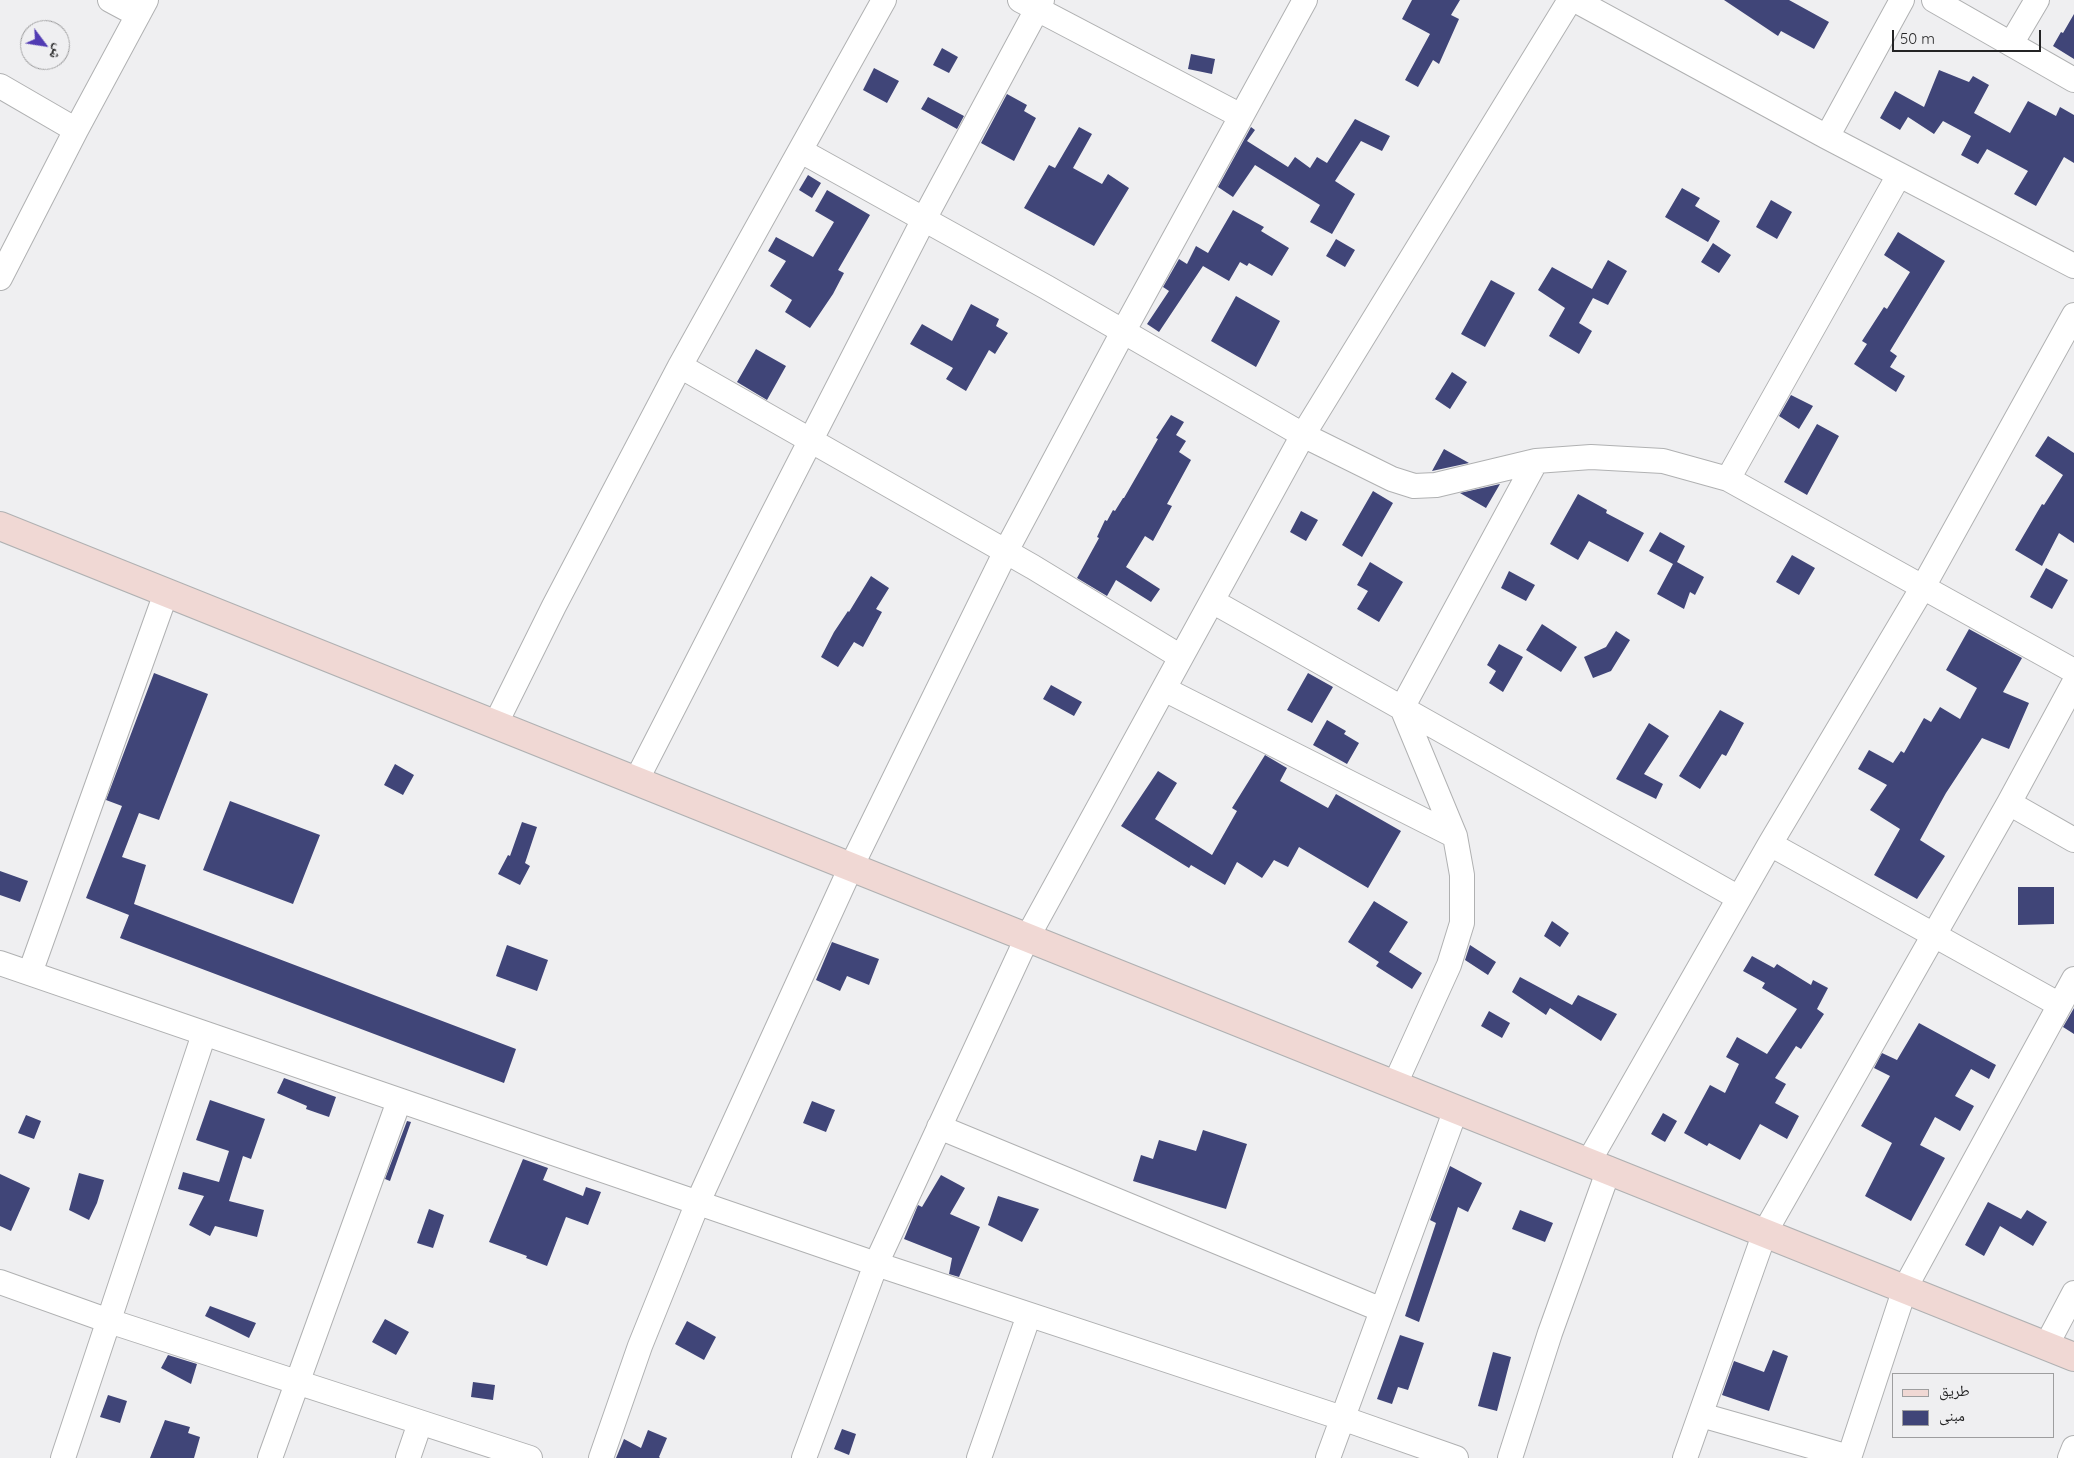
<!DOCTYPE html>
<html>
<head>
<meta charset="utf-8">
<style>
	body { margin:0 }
	#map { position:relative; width:2074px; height:1458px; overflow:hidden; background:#efeff1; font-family:Quicksand,"Noto Naskh Arabic",sans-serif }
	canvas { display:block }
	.legend { position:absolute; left:1892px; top:1373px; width:162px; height:65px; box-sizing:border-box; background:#efeff1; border:1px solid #9e9e9f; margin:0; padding:6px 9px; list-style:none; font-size:15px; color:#242425 }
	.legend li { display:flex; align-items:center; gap:10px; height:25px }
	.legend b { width:25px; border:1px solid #9e9e9f }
	.north { position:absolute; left:20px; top:20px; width:50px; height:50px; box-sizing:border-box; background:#efeff1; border:1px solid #9e9e9f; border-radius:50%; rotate:121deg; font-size:14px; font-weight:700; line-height:20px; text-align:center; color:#242425 }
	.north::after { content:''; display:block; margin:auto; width:18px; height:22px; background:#513bb3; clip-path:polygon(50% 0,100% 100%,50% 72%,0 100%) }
	.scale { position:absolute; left:1892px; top:30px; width:149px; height:22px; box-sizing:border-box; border:2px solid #242425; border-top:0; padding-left:6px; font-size:15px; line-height:18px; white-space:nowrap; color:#242425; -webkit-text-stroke:4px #efeff1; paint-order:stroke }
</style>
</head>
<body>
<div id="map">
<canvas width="2074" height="1458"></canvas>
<ul class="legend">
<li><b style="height:6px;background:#f0d8d4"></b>طريق</li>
<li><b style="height:14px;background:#404578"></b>مبنى</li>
</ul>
<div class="north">ش</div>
<div class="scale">50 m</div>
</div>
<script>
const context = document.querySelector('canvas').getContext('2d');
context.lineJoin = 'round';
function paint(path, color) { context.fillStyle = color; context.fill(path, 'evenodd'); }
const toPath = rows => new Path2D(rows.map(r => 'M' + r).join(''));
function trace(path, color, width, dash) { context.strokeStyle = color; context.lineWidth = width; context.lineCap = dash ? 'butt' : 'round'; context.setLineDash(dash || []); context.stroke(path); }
paint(toPath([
	[1412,0,1460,0,1451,15,1459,19,1439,64,1433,60,1418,87,1405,80,1430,34,1402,19],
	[1724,0,1789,0,1829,22,1814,49,1781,31,1778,36],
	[2074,14,2074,59,2053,46,2061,32,2063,33],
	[942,48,958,57,949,73,933,65],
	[1191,54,1215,59,1212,74,1188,69],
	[874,68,899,81,887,103,863,90],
	[1939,70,1969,82,1973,76,1989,85,1974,113,2010,133,2028,101,2056,116,2060,107,2074,115,2074,163,2064,157,2036,206,2014,194,2028,171,1987,149,1978,164,1961,155,1971,136,1943,121,1934,134,1908,117,1900,130,1880,118,1895,91,1924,107],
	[1007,94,1027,105,1024,111,1036,118,1014,161,981,143],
	[928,97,964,116,957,129,921,109],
	[1355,119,1390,136,1382,151,1361,141,1335,181,1355,194,1332,234,1310,222,1320,205,1255,165,1233,197,1218,187,1251,127,1255,130,1247,141,1288,167,1295,157,1310,168,1317,157,1327,163],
	[1079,127,1092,134,1073,168,1102,184,1108,174,1129,188,1094,246,1024,208,1049,165,1055,168],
	[808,175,821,183,812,198,799,190],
	[1682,188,1700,198,1695,206,1720,221,1708,242,1665,217],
	[827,190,870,215,838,270,844,273,833,294,810,328,785,312,792,300,770,286,786,261,768,251,776,237,813,257,834,222,815,211],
	[1771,200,1792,212,1777,239,1756,227],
	[1233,210,1264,227,1261,231,1289,248,1272,276,1249,263,1247,266,1240,262,1229,281,1203,266,1159,332,1147,324,1169,291,1163,287,1179,259,1187,264,1196,246,1208,253],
	[1898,232,1945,261,1890,351,1897,356,1890,367,1905,376,1896,392,1854,364,1867,344,1862,341,1884,307,1887,309,1910,272,1884,255],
	[1336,239,1355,250,1345,267,1326,256],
	[1713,243,1731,255,1719,273,1701,262],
	[1608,260,1627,271,1608,305,1593,298,1579,323,1592,331,1579,354,1549,336,1565,308,1538,290,1552,267,1592,289],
	[1491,280,1515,293,1485,347,1461,334],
	[1236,296,1280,321,1256,367,1211,341],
	[971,304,999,319,996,326,1008,333,995,354,989,350,966,391,946,379,953,368,910,344,922,324,952,341],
	[756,349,786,366,767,400,737,382],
	[1452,372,1467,382,1450,409,1435,399],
	[1791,395,1813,406,1799,429,1779,416],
	[1171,415,1184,422,1176,435,1186,441,1179,452,1191,460,1167,504,1172,506,1153,541,1145,536,1126,567,1160,589,1151,602,1116,580,1107,596,1077,578,1099,538,1097,537,1105,520,1107,521,1113,510,1115,511,1123,498,1124,498,1158,439,1156,438],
	[1817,424,1839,436,1807,495,1784,482],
	[2048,436,2074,453,2074,543,2059,533,2042,566,2015,550,2042,504,2044,505,2063,475,2035,456],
	[1444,449,1469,463,1432,471],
	[1500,484,1486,508,1460,493],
	[1373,491,1393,503,1362,557,1342,545],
	[1578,494,1607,510,1606,513,1644,533,1628,562,1589,541,1578,560,1550,544],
	[1301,511,1318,520,1306,541,1290,532],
	[1660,532,1685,546,1677,562,1704,577,1695,595,1690,592,1684,609,1657,594,1673,564,1649,551],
	[1792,555,1815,568,1799,595,1776,582],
	[1370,562,1403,582,1379,622,1357,609,1368,591,1357,585],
	[2046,568,2068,580,2052,609,2030,597],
	[1509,571,1535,585,1526,601,1501,588],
	[871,576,889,588,876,609,882,612,863,647,854,642,838,667,821,657,834,632,848,611,849,612],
	[1542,624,1577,647,1561,672,1526,650],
	[1969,629,2022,658,2003,692,2029,703,2009,749,1982,738,1946,793,1920,840,1945,856,1917,899,1874,875,1900,829,1870,810,1887,785,1858,769,1869,750,1893,763,1901,751,1904,753,1924,718,1931,722,1940,707,1960,719,1977,688,1946,670],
	[1616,631,1630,640,1611,671,1593,678,1584,657,1606,647],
	[1499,644,1523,657,1503,692,1489,683,1496,671,1487,665],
	[154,673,208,694,159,820,139,813,122,857,146,865,134,904,516,1049,504,1083,120,938,129,915,86,898,122,806,106,800],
	[1308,673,1333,687,1312,723,1287,710],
	[1051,685,1082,702,1074,716,1043,699],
	[1720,710,1744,723,1726,756,1722,754,1700,789,1679,776],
	[1327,720,1346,731,1344,734,1359,743,1347,764,1313,745],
	[1649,723,1669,736,1644,774,1663,784,1656,799,1616,779],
	[1265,755,1287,768,1280,781,1328,808,1336,794,1401,831,1368,888,1299,847,1288,867,1274,860,1262,878,1237,862,1225,885,1191,865,1189,868,1121,826,1158,771,1177,783,1155,819,1212,855,1237,811,1232,808],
	[395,764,414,775,403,795,384,785],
	[230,801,320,835,293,904,203,870],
	[522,822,537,827,525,863,530,866,520,885,498,874,508,855,510,856],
	[0,871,28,881,20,902,0,895],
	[2018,887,2054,887,2054,924,2018,925],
	[1374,901,1408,922,1389,952,1422,973,1412,989,1376,966,1379,962,1348,942],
	[1552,921,1569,933,1560,947,1544,936],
	[832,942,879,959,869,985,847,976,840,991,816,980],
	[507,945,548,960,537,991,496,976],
	[1470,945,1496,962,1488,975,1465,960],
	[1752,956,1774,968,1777,964,1811,985,1813,980,1828,988,1817,1009,1824,1014,1801,1049,1796,1046,1775,1078,1786,1084,1775,1103,1799,1116,1787,1139,1760,1124,1740,1160,1709,1143,1707,1146,1684,1133,1710,1085,1725,1093,1739,1064,1726,1057,1737,1037,1767,1054,1797,1009,1762,988,1765,983,1743,971],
	[1520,977,1572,1005,1578,995,1617,1014,1601,1041,1550,1008,1546,1015,1512,992],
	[2074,1008,2074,1034,2063,1027],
	[1489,1011,1510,1023,1502,1038,1481,1026],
	[1919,1023,1996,1065,1989,1079,1971,1069,1955,1096,1974,1106,1960,1131,1935,1117,1920,1145,1945,1158,1911,1221,1865,1196,1892,1143,1861,1126,1890,1076,1874,1068,1882,1053,1897,1060],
	[284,1078,336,1097,329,1117,306,1109,307,1106,277,1093],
	[210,1100,265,1119,251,1159,243,1156,229,1201,264,1210,257,1237,215,1226,210,1236,189,1225,204,1196,178,1189,183,1172,219,1182,229,1151,196,1140],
	[812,1101,835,1110,826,1132,803,1123],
	[1663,1113,1677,1121,1665,1142,1651,1134],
	[26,1115,41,1121,34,1139,18,1133],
	[407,1121,411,1122,390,1181,385,1179],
	[1203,1130,1247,1144,1226,1209,1133,1181,1141,1155,1153,1159,1159,1140,1196,1151],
	[523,1159,548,1168,543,1180,583,1196,586,1187,601,1192,588,1225,566,1217,547,1266,526,1258,527,1256,489,1242],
	[1450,1166,1482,1183,1468,1212,1458,1207,1419,1322,1405,1316,1436,1223,1430,1220],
	[79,1173,104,1180,97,1203,89,1220,69,1210],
	[0,1174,30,1188,11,1231,0,1226],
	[941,1175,965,1188,950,1214,980,1227,959,1277,949,1274,952,1258,904,1239,918,1205,922,1207],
	[998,1196,1039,1209,1022,1242,988,1225],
	[1988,1202,2021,1219,2027,1210,2047,1222,2033,1246,2000,1226,1984,1256,1965,1245],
	[429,1209,444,1215,433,1248,417,1243],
	[1520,1210,1553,1223,1545,1242,1512,1229],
	[210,1306,256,1323,249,1338,205,1316],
	[385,1319,409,1332,396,1355,372,1342],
	[687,1321,716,1337,704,1360,675,1344],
	[1400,1335,1424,1343,1408,1390,1398,1387,1392,1404,1377,1399],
	[1773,1350,1788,1356,1769,1411,1722,1395,1734,1361,1764,1372],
	[1493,1352,1511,1357,1497,1411,1478,1406],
	[168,1355,197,1364,191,1384,161,1368],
	[473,1382,495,1385,493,1400,471,1397],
	[108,1395,127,1401,120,1423,100,1417],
	[165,1420,190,1427,188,1433,200,1437,194,1458,150,1458],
	[842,1429,856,1434,849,1455,834,1449],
	[648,1430,667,1438,659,1457,660,1458,616,1458,624,1439,641,1448]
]), '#404578');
const street = toPath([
	[110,0,138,15],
	[1020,0,1241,116],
	[1575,0,1827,137,2074,266],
	[1934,0,2074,80],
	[2011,44,2037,0],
	[0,86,76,130],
	[1827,137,1902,0],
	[801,151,1046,287,1303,435,1392,479,1414,486,1436,485,1536,461,1591,457,1663,461,1728,479,2074,671],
	[0,278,76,130,146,0],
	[680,366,1033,567,1181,657],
	[1728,479,1899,175],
	[1212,601,1739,898],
	[1164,689,1455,836],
	[495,725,554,606,680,366,884,0],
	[636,781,924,219,1042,0],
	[2009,803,2074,840],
	[1770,844,2060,1005],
	[0,963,876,1264,1342,1418,1456,1458],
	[30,973,166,593],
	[1395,1084,1449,965,1462,923,1462,875,1455,836,1402,708,1536,461],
	[939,1127,1382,1310],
	[1589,1161,1770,844,1923,587,2074,315],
	[0,1282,109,1321,530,1458],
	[2046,1346,2074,1293],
	[1701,1415,1849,1457],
	[63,1458,204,1034],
	[270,1458,399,1101],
	[408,1458,420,1423],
	[601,1458,640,1346,698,1202,851,867,1006,551,1123,332,1305,0],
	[804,1458,876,1264,1027,938,1303,435,1570,0],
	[979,1458,1029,1315],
	[1328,1458,1456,1109],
	[1510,1458,1550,1333,1609,1169],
	[1685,1458,1765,1232,2009,803,2074,683],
	[1849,1458,1905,1288,2074,979],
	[2070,1458,2074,1448]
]);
const secondary = toPath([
	[0,526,2074,1357]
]);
trace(street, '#b0b1b2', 26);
trace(secondary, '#b0b1b2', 30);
trace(street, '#fff', 24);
trace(secondary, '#f0d8d4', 28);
</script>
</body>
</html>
